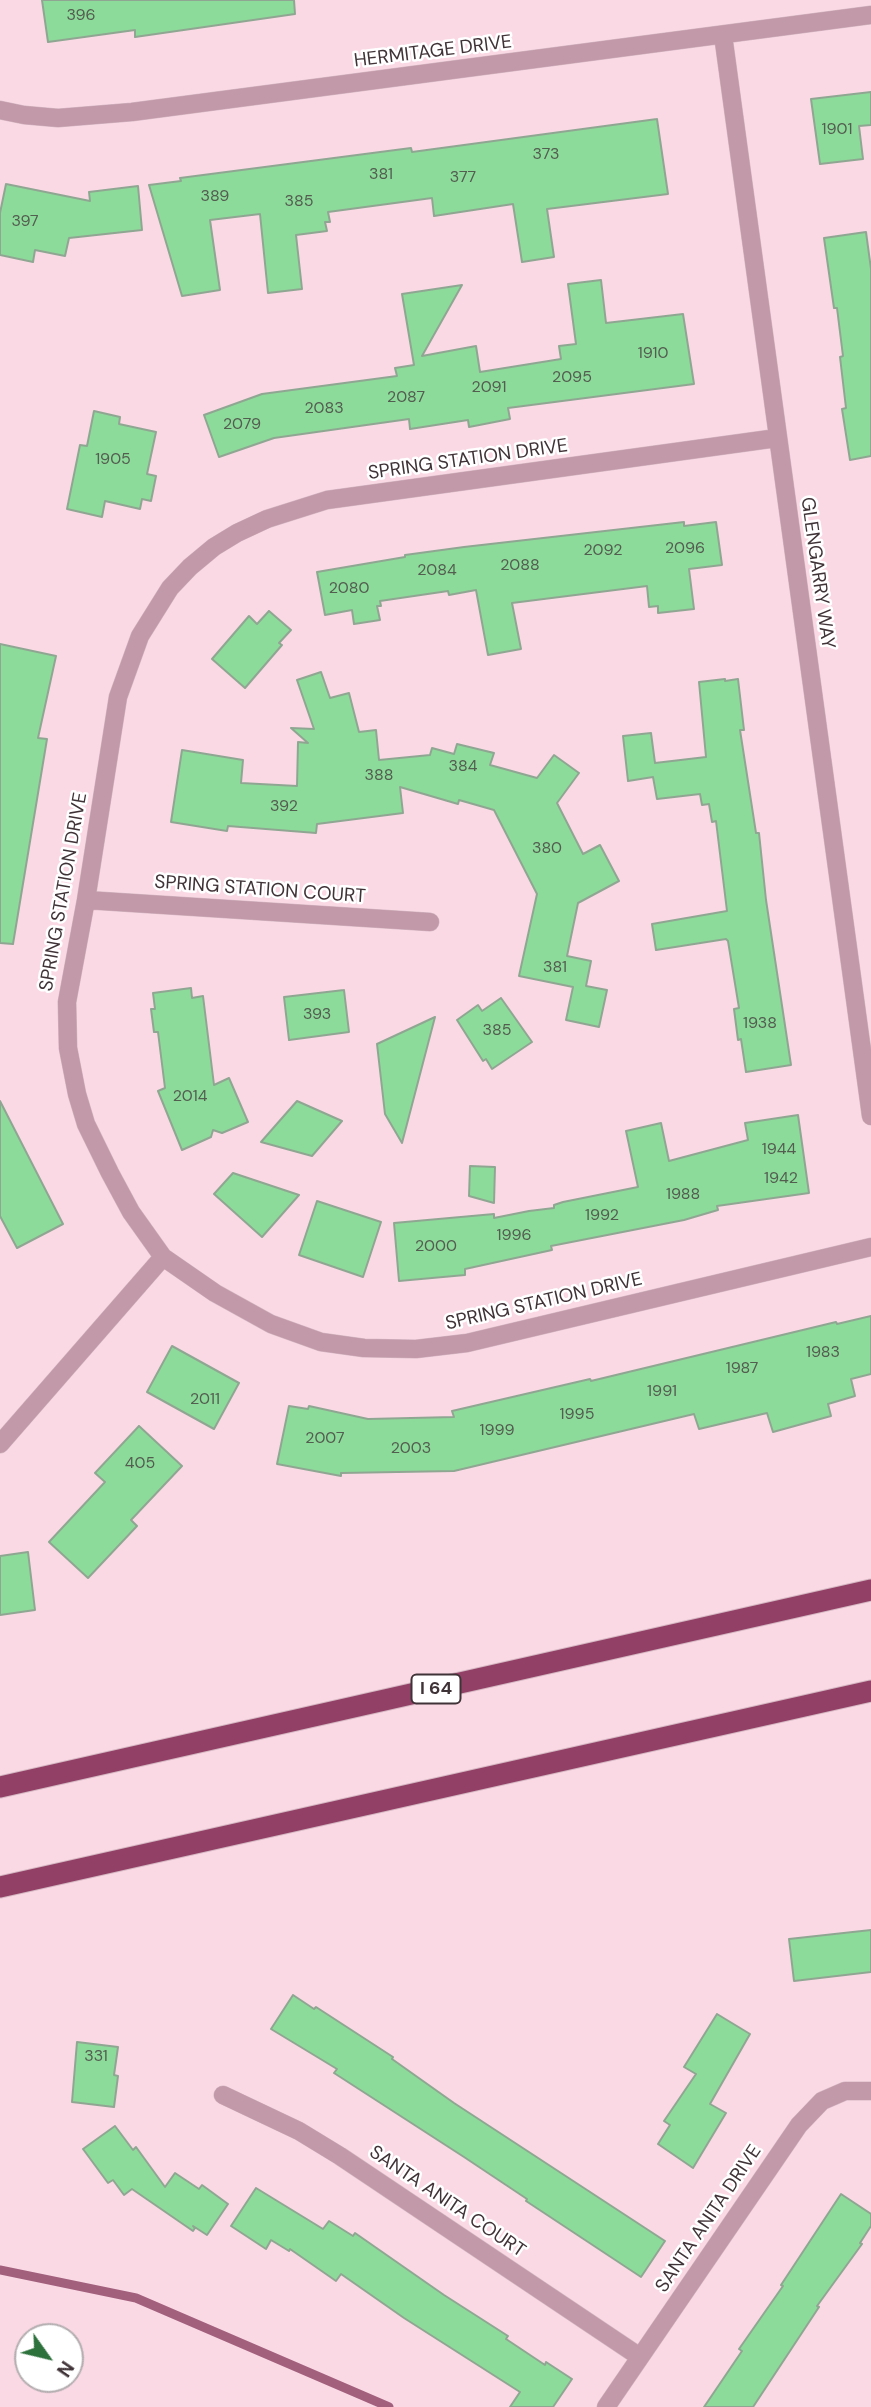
<!DOCTYPE html>
<html>
<head>
<meta charset="utf-8">
<style>
	body { margin:0 }
	#map { position:relative; width:871px; height:2407px; overflow:hidden; background:#fad9e5; font-family:"DM Sans",sans-serif }
	canvas { display:block }
	.north { position:absolute; left:14px; top:2323px; width:70px; height:70px; box-sizing:border-box; background:#fff; border:2px solid #b3adaf; border-radius:50%; rotate:124deg; font-size:19px; font-weight:700; line-height:28px; text-align:center; color:#403338 }
	.north::after { content:''; display:block; margin:auto; width:24px; height:32px; background:#2d713c; clip-path:polygon(50% 0,100% 100%,50% 72%,0 100%) }
</style>
</head>
<body>
<div id="map">
<canvas width="871" height="2407"></canvas>
<div class="north">N</div>
</div>
<script>
const context = document.querySelector('canvas').getContext('2d');
context.lineJoin = 'round';
const toPath = rows => new Path2D(rows.map(r => 'M' + r).join(''));
function trace(path, color, width, dash) { context.strokeStyle = color; context.lineWidth = width; context.lineCap = dash ? 'butt' : 'round'; context.setLineDash(dash || []); context.stroke(path); }
function paint(path, color) { context.fillStyle = color; context.fill(path, 'evenodd'); }
function label(font, color, halo, rows, align = 'center') {
  context.font = font + ' "DM Sans",sans-serif'; context.lineWidth = 5; context.setLineDash([]); context.textBaseline = 'middle'; context.strokeStyle = halo; context.fillStyle = color; for (const [text, x, y, turn = 0] of rows) {
    context.save(); context.translate(x, y); context.rotate((+turn || 0) * Math.PI / 180); context.textAlign = isNaN(turn) ? turn : align; if (halo) context.strokeText(text, 0, 0); context.fillText(text, 0, 0); context.restore();
  }
}
trace(toPath([
	[0,2270,136,2298,389,2407]
]), '#a2607d', 9);
const building = toPath([
	[42,0,294,0,295,14,135,37,135,30,48,42,42,0],
	[871,92,871,125,859,126,863,159,820,164,811,99,871,92],
	[657,119,668,194,547,209,554,257,522,262,513,204,434,216,432,198,328,212,330,222,325,222,327,231,296,235,302,289,268,293,260,214,210,220,220,290,182,296,149,185,181,181,180,178,411,148,412,152,657,119],
	[6,184,90,201,89,192,138,186,142,230,69,238,65,256,35,250,33,262,0,255,0,213,6,184],
	[866,232,871,269,871,456,850,460,842,409,846,408,840,357,843,356,837,308,834,308,824,238,866,232],
	[601,280,606,323,683,314,694,384,508,408,510,419,469,427,468,420,410,429,409,419,274,438,219,457,204,415,262,394,397,376,395,368,414,365,402,294,462,285,422,356,476,346,480,372,561,359,559,346,576,344,568,284,601,280],
	[94,411,120,417,119,424,156,432,147,474,156,476,151,501,142,499,140,509,105,501,102,517,67,509,80,445,87,446,94,411],
	[684,522,684,526,716,522,722,565,689,569,694,609,658,613,658,606,649,607,647,586,512,603,521,649,488,655,476,590,449,595,448,591,380,601,381,606,377,606,380,620,354,624,352,610,325,615,317,572,405,557,405,555,464,547,684,522],
	[269,611,291,630,279,643,282,645,245,688,212,659,249,616,257,624,269,611],
	[0,644,56,656,38,738,47,739,13,944,0,943,0,644],
	[321,672,330,698,349,693,359,732,376,730,379,760,430,755,432,748,454,754,457,744,494,753,490,765,537,778,554,755,579,773,557,803,583,854,600,845,619,881,578,903,567,956,591,961,586,986,607,990,599,1027,566,1020,573,987,519,976,537,894,494,810,459,800,458,804,400,787,403,813,317,824,316,833,228,826,227,831,171,822,182,750,243,760,241,783,297,786,298,742,308,743,291,728,314,729,297,680,321,672],
	[725,679,725,681,738,679,744,730,740,730,756,833,759,833,766,900,791,1065,746,1072,741,1039,738,1040,734,1009,739,1008,728,941,726,939,656,950,652,924,727,911,716,821,712,822,709,804,702,805,700,794,657,799,653,777,628,781,623,736,651,733,655,763,706,757,699,682,725,679],
	[191,988,192,998,203,996,214,1085,229,1078,248,1122,222,1133,213,1130,211,1137,182,1150,158,1091,165,1088,158,1032,154,1032,151,1009,155,1009,153,993,191,988],
	[344,990,349,1032,289,1040,284,997,344,990],
	[501,998,532,1042,492,1069,486,1059,483,1061,457,1020,478,1005,482,1011,501,998],
	[435,1017,402,1143,385,1114,377,1044,435,1017],
	[0,1101,63,1224,17,1248,0,1216,0,1101],
	[297,1101,342,1121,312,1156,261,1142,297,1101],
	[798,1115,809,1193,717,1206,718,1210,684,1220,551,1246,552,1250,465,1269,465,1275,399,1281,394,1223,494,1214,494,1218,529,1211,554,1208,554,1205,563,1202,638,1187,626,1131,661,1123,669,1161,748,1140,745,1123,798,1115],
	[470,1166,495,1167,494,1203,469,1196,470,1166],
	[233,1173,299,1195,262,1237,214,1194,233,1173],
	[317,1201,381,1222,363,1277,299,1255,317,1201],
	[871,1316,871,1374,851,1379,855,1396,828,1404,831,1416,773,1432,767,1413,699,1429,694,1414,454,1471,341,1473,341,1476,277,1464,289,1406,308,1409,309,1406,368,1419,454,1417,452,1411,590,1379,591,1381,836,1322,837,1324,871,1316],
	[172,1346,239,1383,214,1429,147,1392,172,1346],
	[139,1426,182,1466,131,1520,137,1526,88,1578,49,1542,105,1482,95,1473,139,1426],
	[28,1552,35,1610,0,1615,0,1556,28,1552],
	[871,1930,871,1972,794,1981,789,1939,871,1930],
	[293,1995,314,2009,316,2007,393,2057,392,2059,454,2103,665,2241,641,2277,526,2201,527,2199,464,2157,334,2073,337,2069,271,2029,293,1995],
	[717,2014,750,2034,710,2104,726,2113,693,2168,658,2144,670,2125,664,2121,696,2074,684,2067,717,2014],
	[77,2042,118,2047,114,2075,118,2076,114,2107,72,2102,77,2042],
	[115,2126,133,2150,136,2147,165,2187,175,2173,199,2189,202,2185,228,2204,207,2235,193,2226,195,2228,193,2231,132,2189,124,2195,113,2180,108,2183,83,2149,115,2126],
	[256,2188,323,2229,329,2221,353,2236,355,2233,444,2295,508,2336,506,2339,545,2365,546,2362,572,2379,553,2407,510,2407,520,2392,404,2318,341,2274,336,2281,290,2249,289,2251,271,2240,266,2249,231,2226,256,2188],
	[841,2194,871,2214,871,2226,860,2243,862,2244,817,2306,819,2307,753,2407,704,2407,742,2351,739,2349,783,2286,781,2285,841,2194]
]);
paint(building, '#8ddb9a');
trace(building, '#8fa792', 2);
const street = toPath([
	[723,35,871,1116],
	[0,110,24,115,58,118,132,112,871,15],
	[777,438,327,500,267,519,237,533,214,547,190,567,170,588,140,636,118,697,86,900,67,1002,68,1048,77,1094,86,1124,110,1173,131,1212,163,1257,215,1293,271,1324,321,1342,364,1348,416,1349,467,1343,871,1247],
	[86,900,430,922],
	[0,1444,163,1257],
	[223,2095,299,2131,340,2156,640,2357],
	[606,2407,799,2125,822,2101,845,2091,871,2091]
]);
const highway = toPath([
	[0,1787,871,1590],
	[0,1887,871,1691]
]);
trace(street, '#d5b8c2', 19);
trace(highway, '#d5b8c2', 23);
trace(street, '#c299a9', 18);
trace(highway, '#924066', 21);
label('16px', '#535d50', null, [
	["396",81,16],
	["1901",837,130],
	["373",546,155],
	["381",381,175],
	["377",463,178],
	["389",215,197],
	["385",299,202],
	["397",25,222],
	["1910",653,354],
	["2095",572,378],
	["2091",489,388],
	["2087",406,398],
	["2083",324,409],
	["2079",242,425],
	["1905",113,460],
	["2096",685,549],
	["2092",603,551],
	["2088",520,566],
	["2084",437,571],
	["2080",349,589],
	["384",463,767],
	["388",379,776],
	["392",284,807],
	["380",547,849],
	["381",555,968],
	["393",317,1015],
	["1938",760,1024],
	["385",497,1031],
	["2014",190,1097],
	["1944",779,1150],
	["1942",781,1179],
	["1988",683,1195],
	["1992",602,1216],
	["1996",514,1236],
	["2000",436,1247],
	["1983",823,1353],
	["1987",742,1369],
	["1991",662,1392],
	["2011",205,1400],
	["1995",577,1415],
	["1999",497,1431],
	["2007",325,1439],
	["2003",411,1449],
	["405",140,1464],
	["331",96,2057]
]);
for (const [x, y, w] of [
	[436,1689,49]
]) { const box = new Path2D(); box.roundRect(x - w / 2, y - 14.5, w, 29, 5); context.fillStyle = '#fff'; context.fill(box); trace(box, '#403338', 2); }
label('bold 18px', '#403338', null, [
	["I 64",436,1689]
]);
label('19px', '#403338', '#fff', [
	["HERMITAGE DRIVE",433,52,-7],
	["SPRING STATION DRIVE",468,460,-8],
	["GLENGARRY WAY",817,573,82],
	["SPRING STATION COURT",260,890,4],
	["SPRING STATION DRIVE",64,892,-80],
	["SPRING STATION DRIVE",544,1302,-13],
	["SANTA ANITA COURT",447,2202,34],
	["SANTA ANITA DRIVE",709,2219,-56]
]);
</script>
</body>
</html>
